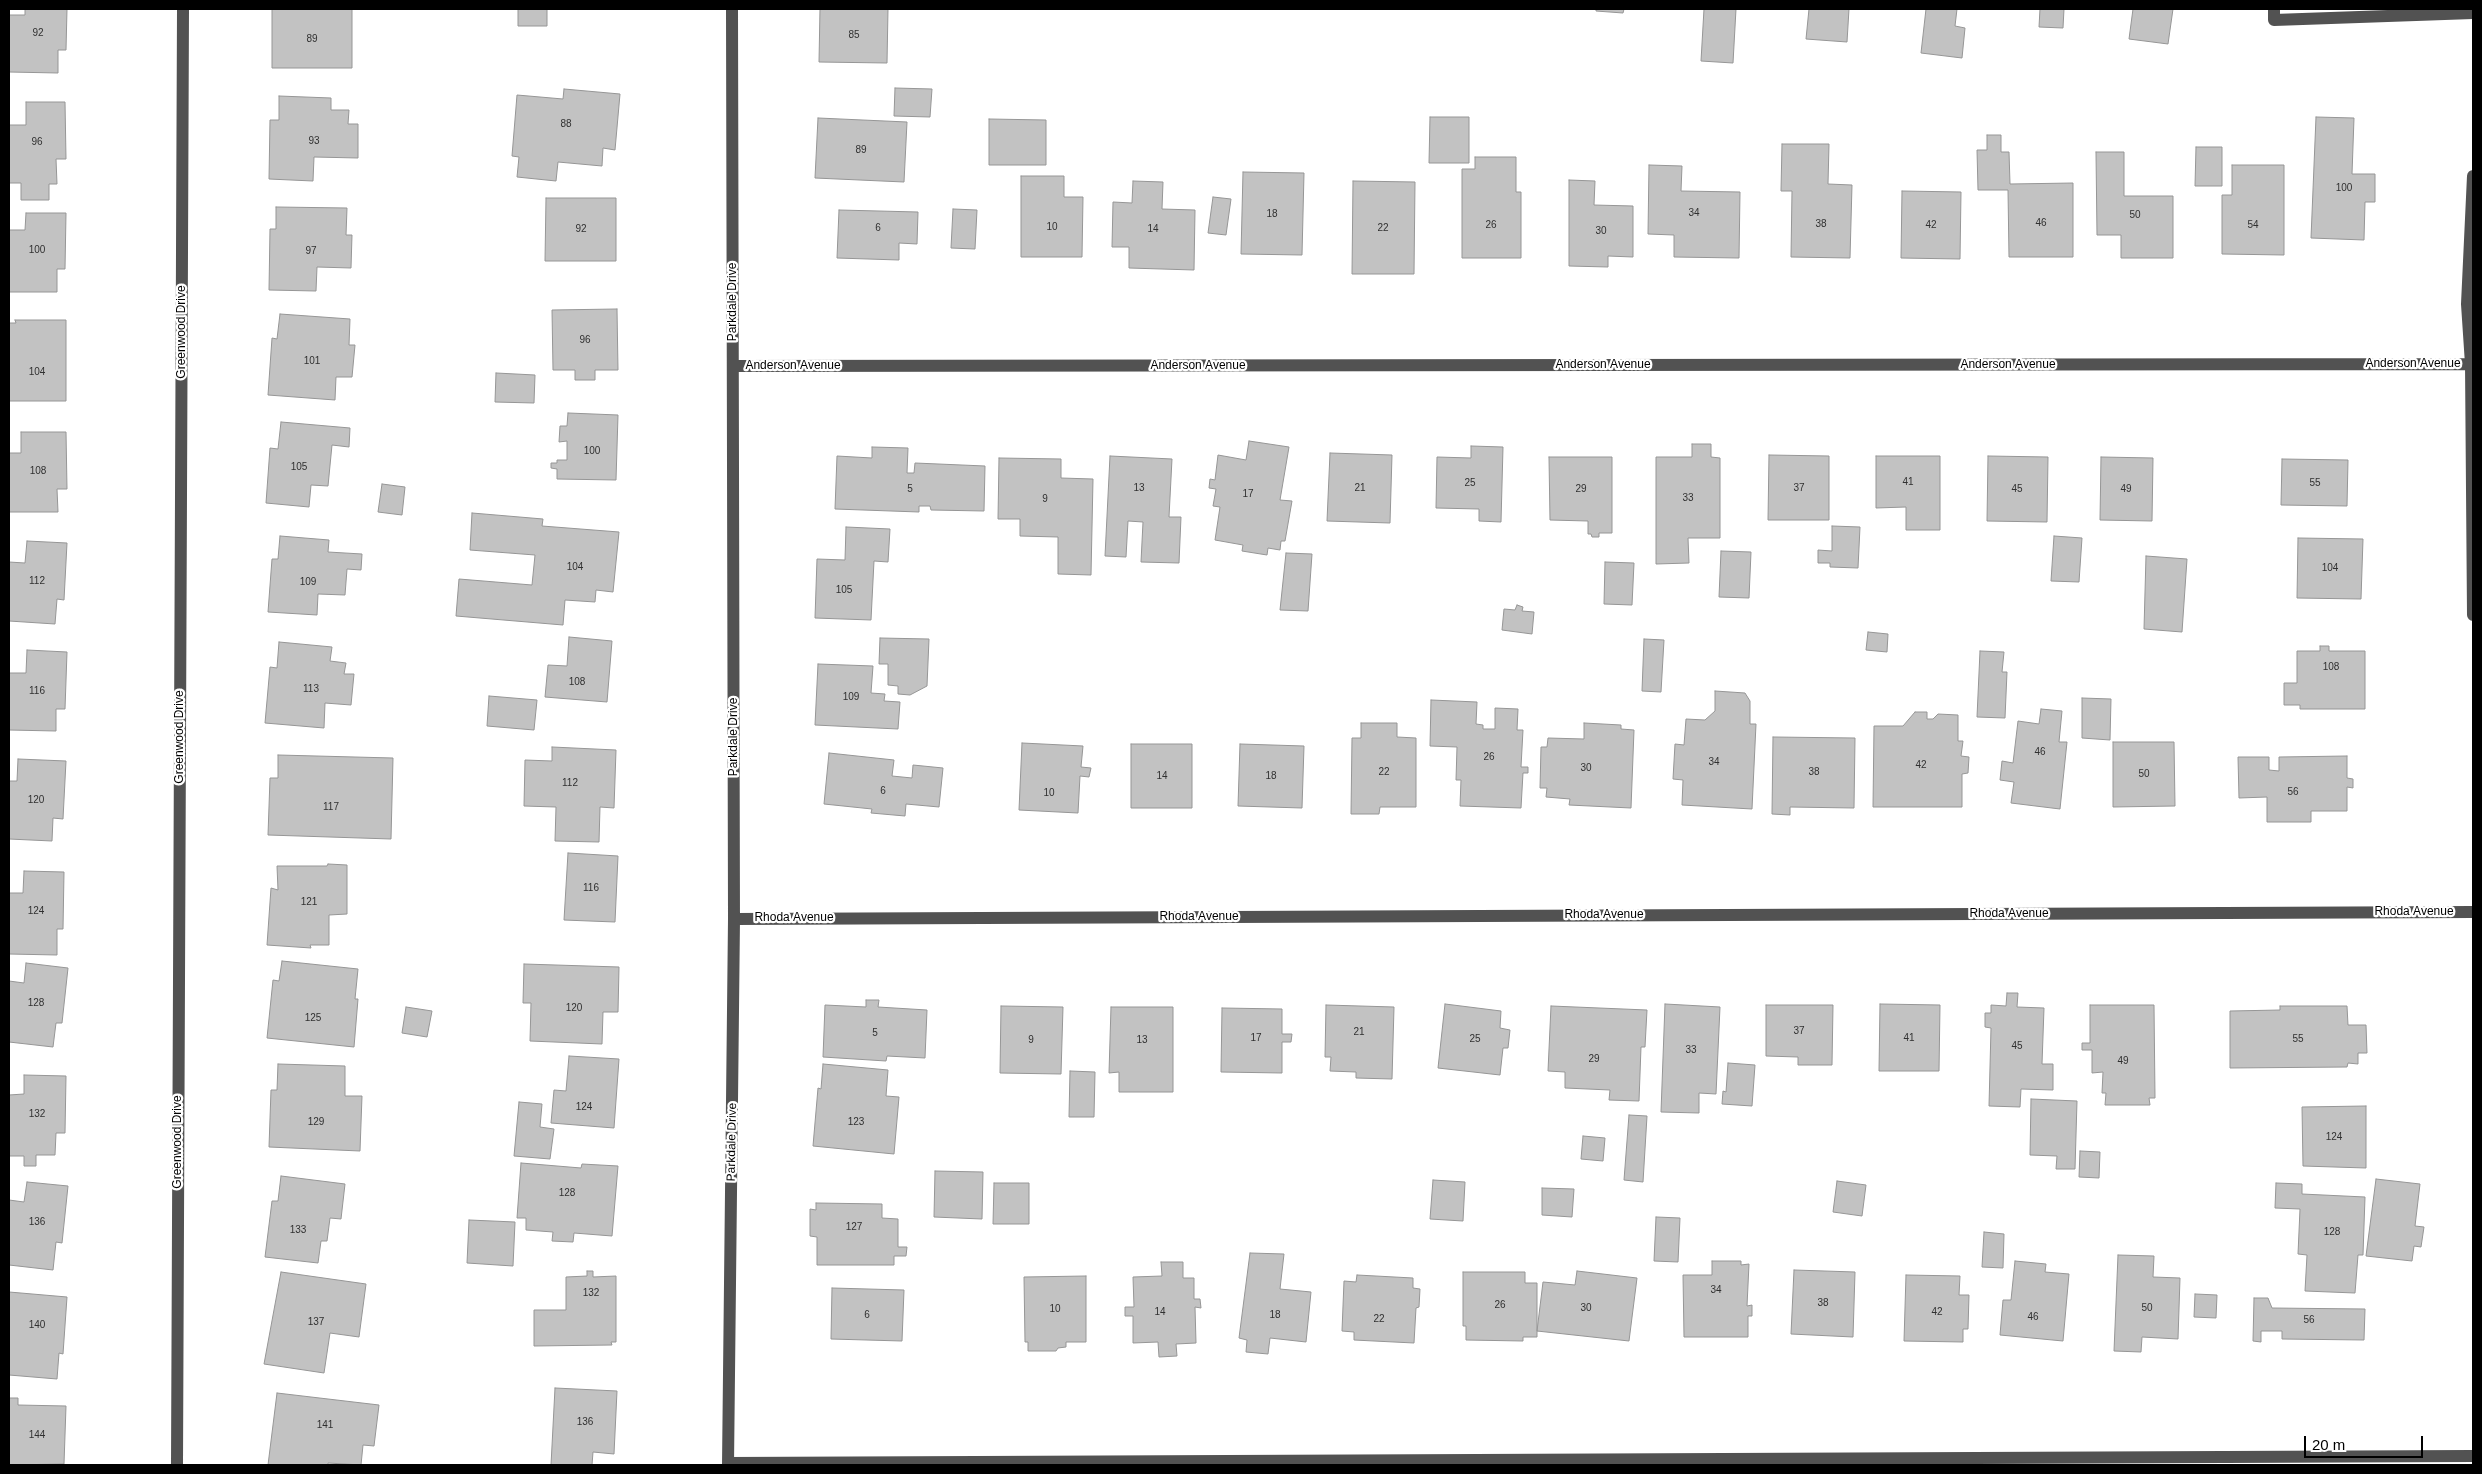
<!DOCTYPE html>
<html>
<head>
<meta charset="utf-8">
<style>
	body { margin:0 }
	#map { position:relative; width:2482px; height:1474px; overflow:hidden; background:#fff; font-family:Helvetica,sans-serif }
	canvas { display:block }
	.frame { position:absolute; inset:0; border:10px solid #000; pointer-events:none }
	.scale { position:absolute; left:2304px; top:1436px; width:119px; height:22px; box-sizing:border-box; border:2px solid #000; border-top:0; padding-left:6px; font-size:15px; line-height:18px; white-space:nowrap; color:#000; -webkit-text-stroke:4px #fff; paint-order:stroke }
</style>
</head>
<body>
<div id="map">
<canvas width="2482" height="1474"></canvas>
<div class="frame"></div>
<div class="scale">20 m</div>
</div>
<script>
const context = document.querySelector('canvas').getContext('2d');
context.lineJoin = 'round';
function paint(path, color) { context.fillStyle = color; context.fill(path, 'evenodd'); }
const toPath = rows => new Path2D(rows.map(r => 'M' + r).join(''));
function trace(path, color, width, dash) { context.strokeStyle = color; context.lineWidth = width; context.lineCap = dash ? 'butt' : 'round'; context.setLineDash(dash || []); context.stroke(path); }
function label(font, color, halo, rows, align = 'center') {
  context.font = font + ' Helvetica,sans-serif'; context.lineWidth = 4.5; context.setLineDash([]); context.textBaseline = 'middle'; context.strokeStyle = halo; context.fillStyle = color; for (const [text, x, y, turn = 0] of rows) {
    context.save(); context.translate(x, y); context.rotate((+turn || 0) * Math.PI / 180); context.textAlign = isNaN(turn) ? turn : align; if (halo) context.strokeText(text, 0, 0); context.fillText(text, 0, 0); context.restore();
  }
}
const building = toPath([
	[25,9,67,9,66,50,58,50,58,73,9,72,9,15,25,15,25,9],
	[272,9,352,9,352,68,272,68,272,9],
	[518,9,547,9,547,26,518,26,518,9],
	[820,9,888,9,887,63,819,62,820,9],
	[1596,9,1624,9,1623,13,1596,11,1596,9],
	[1704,9,1736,9,1733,63,1701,61,1704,9],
	[1809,9,1849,9,1847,42,1806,39,1809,9],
	[1926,9,1957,9,1955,26,1965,28,1962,58,1921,53,1926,9],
	[2040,9,2064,9,2063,28,2039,27,2040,9],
	[2133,9,2173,9,2168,44,2129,39,2133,9],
	[895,88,932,89,930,117,894,116,895,88],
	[564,89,620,94,615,150,603,148,602,166,558,162,556,181,517,177,519,157,512,156,517,95,563,99,564,89],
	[279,96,331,98,331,110,349,110,348,124,358,124,358,158,314,157,313,181,269,179,270,120,279,120,279,96],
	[26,102,65,102,66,159,56,159,57,184,49,184,49,200,21,200,21,183,9,183,9,125,26,125,26,102],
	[1430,117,1469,117,1469,163,1429,163,1430,117],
	[2316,117,2354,118,2352,174,2375,174,2375,202,2365,202,2364,240,2311,238,2316,117],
	[818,118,907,122,904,182,815,178,818,118],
	[989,119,1046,120,1046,165,989,165,989,119],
	[1987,135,2001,135,2001,152,2009,152,2010,184,2073,183,2073,257,2009,257,2008,190,1978,190,1977,150,1987,150,1987,135],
	[1782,144,1829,144,1828,184,1852,185,1850,258,1791,257,1792,191,1781,191,1782,144],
	[2196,147,2222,147,2222,186,2195,186,2196,147],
	[2096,152,2124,152,2124,196,2173,196,2173,258,2121,258,2121,235,2097,235,2096,152],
	[1475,157,1516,157,1516,192,1521,192,1521,258,1462,258,1462,169,1475,169,1475,157],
	[1649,165,1682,166,1681,191,1740,192,1739,258,1674,257,1674,235,1648,234,1649,165],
	[2232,165,2284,165,2284,255,2222,254,2222,195,2232,195,2232,165],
	[1243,172,1304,173,1302,255,1241,254,1243,172],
	[1021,176,1064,176,1064,197,1083,197,1082,257,1021,257,1021,176],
	[1569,180,1595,181,1594,205,1633,206,1633,257,1608,256,1608,267,1569,266,1569,180],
	[1133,181,1163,182,1162,209,1195,210,1194,270,1129,268,1129,247,1112,247,1113,202,1132,203,1133,181],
	[1353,181,1415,182,1414,274,1352,274,1353,181],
	[1902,191,1961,192,1960,259,1901,258,1902,191],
	[1213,197,1231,199,1226,235,1208,233,1213,197],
	[546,198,616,198,616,261,545,261,546,198],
	[276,207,347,208,346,235,352,235,351,268,317,267,316,291,269,290,270,229,276,229,276,207],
	[953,209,977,210,975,249,951,248,953,209],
	[839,210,918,212,917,244,899,243,899,260,837,258,839,210],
	[26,213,66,213,65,269,57,269,57,292,9,292,9,230,25,230,26,213],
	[617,309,618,370,595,370,595,380,575,380,575,370,553,370,552,310,617,309],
	[280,314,350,319,349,345,355,345,352,377,336,377,335,400,268,395,272,338,277,339,280,314],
	[15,320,66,320,66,401,9,401,9,323,16,323,15,320],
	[496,373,535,375,534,403,495,402,496,373],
	[568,413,618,415,616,480,557,479,557,469,551,468,551,463,557,463,557,460,567,460,567,441,559,442,560,426,567,426,568,413],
	[281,422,350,428,349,447,332,445,328,486,311,485,309,507,266,503,270,448,278,449,281,422],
	[21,432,66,432,67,489,57,489,58,512,9,512,9,453,21,453,21,432],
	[1249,441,1289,447,1280,500,1292,501,1285,541,1281,541,1280,550,1268,548,1267,555,1242,551,1243,545,1215,540,1220,507,1213,506,1216,489,1209,488,1210,479,1215,480,1218,455,1246,460,1249,441],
	[1692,444,1711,444,1711,457,1720,458,1720,538,1688,538,1689,563,1656,564,1656,457,1692,457,1692,444],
	[1471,446,1503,447,1501,522,1479,521,1479,509,1436,508,1437,457,1471,458,1471,446],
	[872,447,908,448,907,473,914,473,915,463,985,466,984,511,931,510,930,506,919,506,919,512,835,509,837,456,872,458,872,447],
	[1330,453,1392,455,1390,523,1327,521,1330,453],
	[1769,455,1829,456,1829,520,1768,520,1769,455],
	[1110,456,1172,459,1169,517,1181,517,1179,563,1141,562,1143,522,1128,521,1126,557,1105,556,1110,456],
	[1876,456,1940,456,1940,530,1906,530,1906,507,1876,508,1876,456],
	[1988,456,2048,457,2047,522,1987,521,1988,456],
	[1549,457,1612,457,1612,533,1599,533,1599,537,1592,537,1591,534,1588,534,1588,521,1550,520,1549,457],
	[2101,457,2153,458,2152,521,2100,520,2101,457],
	[999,458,1061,459,1061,478,1093,479,1091,575,1058,574,1058,537,1020,536,1020,519,998,519,999,458],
	[2282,459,2348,460,2347,506,2281,505,2282,459],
	[382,484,405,487,402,515,378,512,382,484],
	[472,513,543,519,542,526,619,532,613,592,596,590,595,602,565,600,563,625,456,616,459,579,532,585,535,555,470,550,472,513],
	[1832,526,1860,527,1858,568,1830,567,1830,563,1818,563,1818,550,1832,551,1832,526],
	[846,527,890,529,888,562,874,561,871,620,815,618,817,559,845,560,846,527],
	[280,536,329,540,328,552,362,554,361,570,347,569,345,595,318,594,317,615,268,612,272,559,278,559,280,536],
	[2054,536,2082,538,2079,582,2051,581,2054,536],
	[2298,538,2363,539,2361,599,2297,598,2298,538],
	[27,541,67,543,64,600,57,599,55,624,9,621,9,562,25,563,27,541],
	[1721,551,1751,552,1749,598,1719,597,1721,551],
	[1286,553,1312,554,1308,611,1280,610,1286,553],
	[2146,556,2187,559,2182,632,2144,629,2146,556],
	[1605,562,1634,563,1632,605,1604,604,1605,562],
	[1517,605,1523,607,1522,611,1534,612,1532,634,1502,630,1504,609,1515,610,1517,605],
	[1868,632,1888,634,1887,652,1866,650,1868,632],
	[569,637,612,641,607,702,545,697,548,665,567,666,569,637],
	[880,638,929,639,927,686,910,695,898,694,898,686,888,685,888,664,879,664,880,638],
	[1644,639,1664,640,1661,692,1642,691,1644,639],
	[279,642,332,647,330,661,346,663,344,674,354,674,351,705,325,703,324,728,265,723,270,667,277,668,279,642],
	[2320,646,2329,646,2329,651,2365,651,2365,709,2300,709,2300,705,2284,705,2284,683,2297,683,2297,651,2320,651,2320,646],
	[27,650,67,652,65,709,56,709,56,731,9,730,9,673,26,673,27,650],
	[1980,651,2004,652,2002,672,2007,672,2005,718,1977,717,1980,651],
	[818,664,873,666,871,693,885,694,884,701,900,702,898,729,815,725,818,664],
	[1715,691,1745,693,1750,701,1750,724,1756,724,1752,809,1682,805,1683,780,1673,779,1675,744,1684,745,1686,719,1705,720,1715,711,1715,691],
	[489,696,537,700,534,730,487,726,489,696],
	[2082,698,2111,699,2110,740,2082,738,2082,698],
	[1431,700,1477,702,1476,724,1483,725,1483,729,1495,729,1495,708,1518,709,1517,730,1523,730,1521,767,1528,767,1528,773,1523,773,1521,808,1460,806,1461,780,1456,780,1457,747,1430,746,1431,700],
	[2041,709,2062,711,2059,742,2067,742,2060,809,2011,803,2014,782,2000,780,2002,761,2013,763,2018,721,2039,724,2041,709],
	[1915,712,1927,712,1927,719,1933,719,1938,714,1958,715,1958,741,1963,741,1961,756,1969,757,1968,773,1962,774,1962,807,1873,807,1874,726,1903,726,1915,712],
	[1361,723,1397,723,1397,737,1416,738,1416,807,1380,807,1379,814,1351,814,1352,738,1361,738,1361,723],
	[1584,723,1621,725,1621,729,1634,730,1631,808,1569,805,1570,799,1546,797,1547,788,1540,788,1541,747,1547,747,1548,738,1584,739,1584,723],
	[1773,737,1855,738,1854,808,1790,807,1790,815,1772,814,1773,737],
	[2113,742,2174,742,2175,806,2113,807,2113,742],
	[1022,743,1083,746,1081,767,1091,768,1089,777,1080,776,1078,813,1019,810,1022,743],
	[1131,744,1192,744,1192,808,1131,808,1131,744],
	[1240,744,1304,746,1302,808,1238,806,1240,744],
	[552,747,616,750,614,808,600,807,599,842,555,841,556,807,524,806,525,760,552,761,552,747],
	[829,753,894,760,892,776,912,778,913,765,943,768,939,807,906,804,905,816,871,813,872,809,824,804,829,753],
	[278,755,393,758,391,839,268,835,270,778,278,778,278,755],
	[2347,756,2347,778,2353,779,2353,788,2347,787,2347,811,2311,811,2311,822,2267,822,2267,797,2239,798,2238,757,2269,757,2269,770,2279,771,2279,757,2347,756],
	[18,759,66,761,63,819,53,818,52,841,9,839,9,781,17,781,18,759],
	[568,853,618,856,615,922,564,920,568,853],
	[328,864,347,865,347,914,329,915,329,945,310,945,311,948,267,945,271,888,278,890,277,866,327,866,328,864],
	[24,871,64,872,63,929,57,929,57,955,9,954,9,893,23,893,24,871],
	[282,961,358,969,355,999,358,999,354,1047,267,1038,273,980,279,981,282,961],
	[26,963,68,968,62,1023,56,1023,53,1047,9,1042,9,981,24,983,26,963],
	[524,964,619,967,618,1012,603,1012,602,1044,530,1041,531,1003,523,1003,524,964],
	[2007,993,2018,993,2017,1007,2044,1008,2042,1064,2053,1064,2053,1090,2021,1089,2020,1107,1989,1106,1991,1028,1985,1027,1985,1013,1991,1013,1991,1005,2006,1006,2007,993],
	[866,1000,879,1000,878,1007,927,1010,925,1058,887,1056,886,1061,823,1057,825,1005,866,1007,866,1000],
	[1445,1004,1501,1011,1500,1028,1510,1030,1508,1048,1503,1048,1500,1075,1438,1068,1445,1004],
	[1665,1004,1720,1007,1716,1094,1699,1093,1699,1113,1661,1112,1665,1004],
	[1880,1004,1940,1005,1939,1071,1879,1071,1880,1004],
	[1326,1005,1394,1007,1392,1079,1356,1078,1356,1072,1330,1071,1331,1057,1325,1057,1326,1005],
	[1766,1005,1833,1005,1832,1065,1798,1065,1798,1057,1766,1056,1766,1005],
	[2090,1005,2154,1005,2155,1098,2149,1098,2150,1105,2105,1105,2106,1093,2102,1093,2103,1072,2092,1073,2092,1050,2082,1050,2082,1043,2090,1043,2090,1005],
	[1001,1006,1063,1007,1061,1074,1000,1073,1001,1006],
	[1551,1006,1647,1010,1645,1047,1641,1047,1639,1101,1609,1100,1610,1090,1565,1088,1565,1072,1548,1071,1551,1006],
	[2280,1006,2347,1006,2348,1025,2366,1025,2367,1053,2358,1053,2358,1064,2348,1063,2347,1067,2230,1068,2230,1011,2280,1010,2280,1006],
	[406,1007,432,1011,427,1037,402,1033,406,1007],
	[1111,1007,1173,1007,1173,1092,1119,1092,1119,1072,1109,1073,1111,1007],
	[1222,1008,1282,1009,1282,1034,1292,1034,1291,1042,1282,1042,1282,1073,1221,1072,1222,1008],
	[569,1056,619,1059,614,1128,551,1123,554,1090,566,1091,569,1056],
	[1728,1063,1755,1065,1752,1106,1722,1104,1723,1091,1726,1092,1728,1063],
	[278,1064,345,1066,345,1096,362,1096,360,1151,269,1147,271,1090,277,1090,278,1064],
	[823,1064,888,1070,886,1096,899,1097,894,1154,813,1146,818,1088,821,1089,823,1064],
	[1070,1071,1095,1072,1094,1117,1069,1117,1070,1071],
	[24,1075,66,1076,65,1133,56,1133,55,1155,36,1155,36,1166,24,1166,24,1156,9,1156,9,1095,24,1094,24,1075],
	[2031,1099,2077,1101,2075,1169,2056,1169,2057,1156,2030,1155,2031,1099],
	[519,1102,542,1104,540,1127,554,1129,550,1159,514,1156,519,1102],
	[2366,1106,2366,1168,2303,1166,2302,1107,2366,1106],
	[1629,1115,1647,1116,1643,1182,1624,1180,1629,1115],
	[1583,1136,1605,1138,1603,1161,1581,1159,1583,1136],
	[2080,1151,2100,1152,2099,1178,2079,1177,2080,1151],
	[521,1163,581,1168,582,1164,618,1166,612,1236,574,1233,573,1242,552,1241,553,1232,526,1230,526,1218,517,1218,521,1163],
	[935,1171,983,1172,982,1219,934,1217,935,1171],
	[281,1176,345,1184,341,1219,330,1218,327,1241,321,1241,318,1263,265,1257,272,1201,278,1201,281,1176],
	[2376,1179,2420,1184,2415,1226,2424,1227,2421,1247,2414,1246,2412,1261,2366,1256,2376,1179],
	[1433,1180,1465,1182,1463,1221,1430,1219,1433,1180],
	[1837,1181,1866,1185,1862,1216,1833,1212,1837,1181],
	[27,1182,68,1186,62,1243,56,1242,53,1270,9,1265,9,1200,24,1202,27,1182],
	[994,1183,1029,1183,1029,1224,993,1224,994,1183],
	[2276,1183,2302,1184,2302,1194,2365,1197,2363,1255,2358,1255,2355,1293,2305,1291,2307,1255,2298,1254,2300,1209,2275,1208,2276,1183],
	[1542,1188,1574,1189,1572,1217,1542,1215,1542,1188],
	[816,1203,882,1204,882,1218,898,1219,898,1247,907,1247,906,1256,894,1256,894,1265,817,1265,817,1237,810,1236,810,1209,816,1210,816,1203],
	[1656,1217,1680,1218,1678,1262,1654,1261,1656,1217],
	[469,1220,515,1222,513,1266,467,1263,469,1220],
	[1984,1232,2004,1234,2003,1268,1982,1267,1984,1232],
	[1250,1253,1284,1254,1280,1289,1311,1292,1306,1342,1270,1338,1268,1354,1246,1352,1247,1340,1239,1338,1250,1253],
	[2118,1255,2154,1256,2153,1277,2180,1278,2178,1339,2142,1337,2141,1352,2114,1351,2118,1255],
	[1712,1261,1741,1261,1741,1265,1749,1264,1747,1306,1752,1305,1752,1316,1748,1316,1748,1337,1684,1337,1683,1275,1712,1275,1712,1261],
	[2015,1261,2046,1264,2045,1272,2069,1274,2063,1341,2000,1335,2003,1300,2011,1300,2015,1261],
	[1161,1262,1183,1262,1183,1278,1194,1278,1194,1299,1200,1299,1201,1308,1195,1307,1196,1343,1176,1344,1177,1356,1159,1357,1158,1342,1133,1343,1133,1316,1125,1316,1125,1307,1134,1307,1133,1277,1162,1276,1161,1262],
	[1794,1270,1855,1272,1853,1337,1791,1334,1794,1270],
	[587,1271,593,1271,593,1277,616,1276,616,1342,611,1342,612,1345,534,1346,534,1310,566,1310,566,1277,587,1276,587,1271],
	[1577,1271,1637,1278,1629,1341,1537,1331,1543,1282,1575,1285,1577,1271],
	[281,1272,366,1284,359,1337,330,1333,324,1373,264,1364,281,1272],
	[1463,1272,1525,1272,1525,1283,1537,1283,1537,1337,1523,1337,1523,1341,1466,1340,1466,1326,1463,1326,1463,1272],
	[1357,1275,1413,1278,1413,1288,1420,1289,1419,1307,1416,1308,1414,1343,1354,1340,1354,1332,1342,1331,1344,1281,1356,1282,1357,1275],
	[1906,1275,1960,1276,1959,1295,1969,1295,1968,1329,1963,1329,1963,1342,1904,1341,1906,1275],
	[1086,1276,1086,1342,1066,1342,1066,1347,1058,1348,1056,1351,1028,1351,1028,1342,1025,1342,1024,1277,1086,1276],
	[832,1288,904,1290,902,1341,831,1339,832,1288],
	[9,1292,67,1297,63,1354,59,1353,57,1379,9,1375,9,1292],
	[2195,1294,2217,1295,2216,1318,2194,1317,2195,1294],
	[2254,1298,2268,1298,2272,1308,2365,1309,2364,1340,2282,1339,2282,1331,2261,1331,2261,1342,2253,1341,2254,1298],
	[555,1388,617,1391,614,1454,593,1452,592,1465,551,1465,555,1388],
	[277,1393,379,1405,374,1446,363,1445,361,1465,328,1463,328,1465,268,1465,277,1393],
	[9,1398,18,1398,18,1405,66,1406,64,1464,9,1465,9,1398]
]);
paint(building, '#c2c2c2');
trace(building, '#969696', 1);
trace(toPath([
	[2274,9,2274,20,2473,13],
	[2473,176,2467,304,2471,364,2473,615],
	[733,366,2473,364],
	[734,919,2473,912],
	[728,1463,2473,1456],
	[177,1465,183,9],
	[728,1465,734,919,732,9]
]), '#525252', 12);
label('10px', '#303030', null, [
	["92",38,33],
	["85",854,35],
	["89",312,39],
	["88",566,124],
	["93",314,141],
	["96",37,142],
	["89",861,150],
	["100",2344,188],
	["34",1694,213],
	["18",1272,214],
	["50",2135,215],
	["46",2041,223],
	["38",1821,224],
	["26",1491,225],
	["42",1931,225],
	["54",2253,225],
	["10",1052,227],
	["6",878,228],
	["22",1383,228],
	["92",581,229],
	["14",1153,229],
	["30",1601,231],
	["100",37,250],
	["97",311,251],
	["96",585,340],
	["101",312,361],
	["104",37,372],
	["100",592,451],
	["105",299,467],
	["108",38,471],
	["41",1908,482],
	["25",1470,483],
	["55",2315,483],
	["13",1139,488],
	["21",1360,488],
	["37",1799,488],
	["5",910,489],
	["29",1581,489],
	["45",2017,489],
	["49",2126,489],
	["17",1248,494],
	["33",1688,498],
	["9",1045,499],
	["104",575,567],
	["104",2330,568],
	["112",37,581],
	["109",308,582],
	["105",844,590],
	["108",2331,667],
	["108",577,682],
	["113",311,689],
	["116",37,691],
	["109",851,697],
	["46",2040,752],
	["26",1489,757],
	["34",1714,762],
	["42",1921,765],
	["30",1586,768],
	["22",1384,772],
	["38",1814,772],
	["50",2144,774],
	["14",1162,776],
	["18",1271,776],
	["112",570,783],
	["6",883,791],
	["56",2293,792],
	["10",1049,793],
	["120",36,800],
	["117",331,807],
	["116",591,888],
	["121",309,902],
	["124",36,911],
	["128",36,1003],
	["120",574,1008],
	["125",313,1018],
	["37",1799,1031],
	["21",1359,1032],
	["5",875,1033],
	["17",1256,1038],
	["41",1909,1038],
	["25",1475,1039],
	["55",2298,1039],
	["9",1031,1040],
	["13",1142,1040],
	["45",2017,1046],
	["33",1691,1050],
	["29",1594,1059],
	["49",2123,1061],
	["124",584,1107],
	["132",37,1114],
	["129",316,1122],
	["123",856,1122],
	["124",2334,1137],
	["128",567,1193],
	["136",37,1222],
	["127",854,1227],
	["133",298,1230],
	["128",2332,1232],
	["34",1716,1290],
	["132",591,1293],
	["38",1823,1303],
	["26",1500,1305],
	["30",1586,1308],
	["50",2147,1308],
	["10",1055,1309],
	["14",1160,1312],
	["42",1937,1312],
	["6",867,1315],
	["18",1275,1315],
	["46",2033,1317],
	["22",1379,1319],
	["56",2309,1320],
	["137",316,1322],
	["140",37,1325],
	["136",585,1422],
	["141",325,1425],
	["144",37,1435]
]);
label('12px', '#000', '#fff', [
	["Parkdale Drive",733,302,-90],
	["Greenwood Drive",182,332,-90],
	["Anderson Avenue",2413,364],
	["Anderson Avenue",1603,365],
	["Anderson Avenue",2008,365],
	["Anderson Avenue",793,366],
	["Anderson Avenue",1198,366],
	["Greenwood Drive",180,737,-90],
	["Parkdale Drive",734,737,-90],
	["Rhoda Avenue",2414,912],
	["Rhoda Avenue",2009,914],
	["Rhoda Avenue",1604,915],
	["Rhoda Avenue",1199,917],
	["Rhoda Avenue",794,918],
	["Greenwood Drive",178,1142,-90],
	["Parkdale Drive",732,1142,-89]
]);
</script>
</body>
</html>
